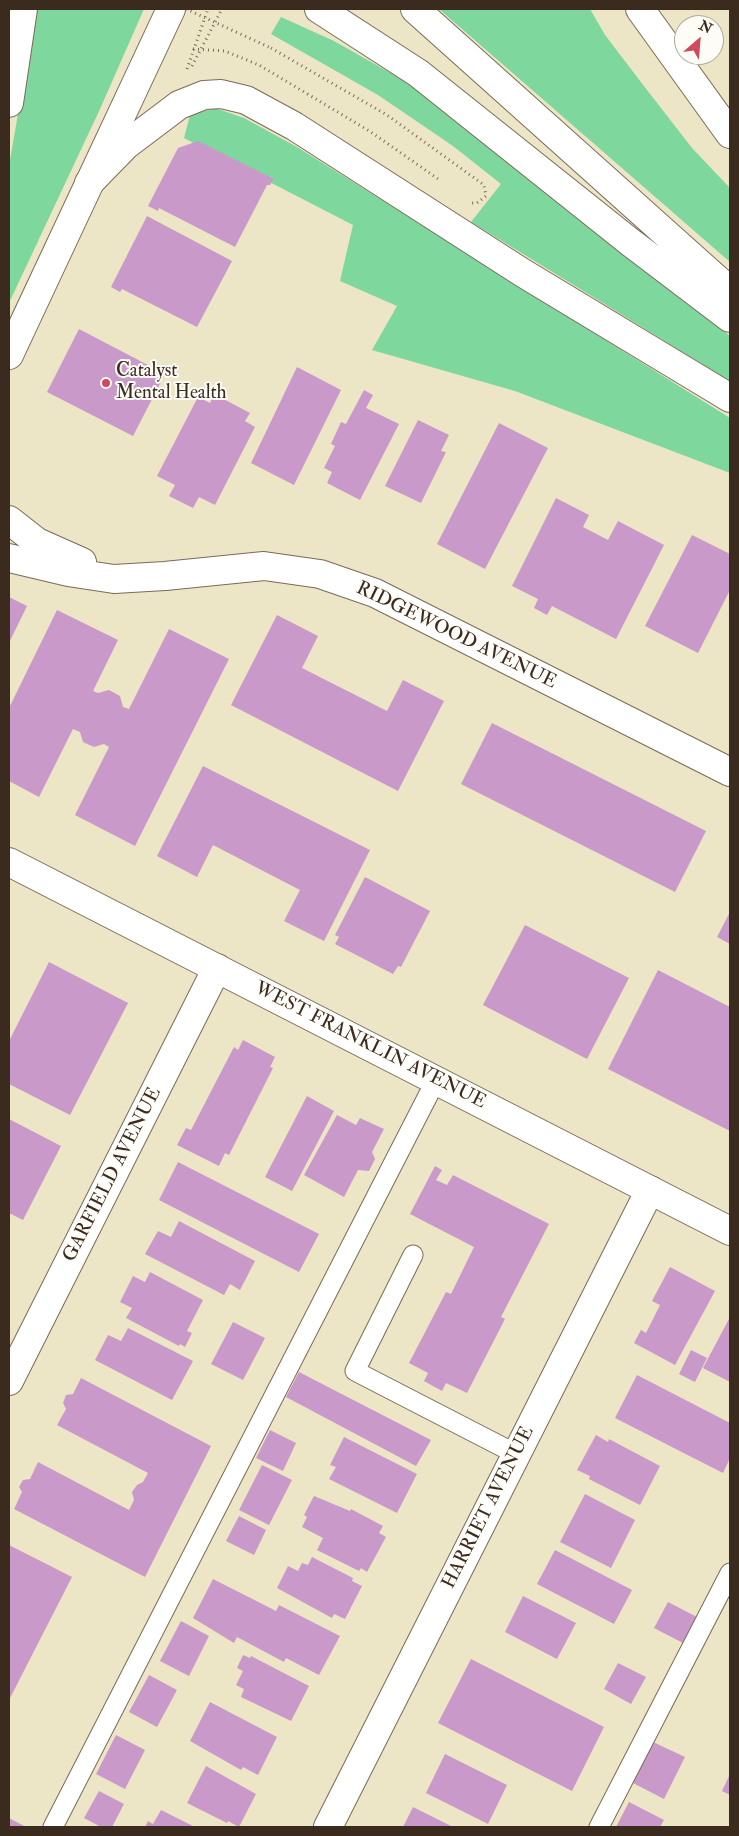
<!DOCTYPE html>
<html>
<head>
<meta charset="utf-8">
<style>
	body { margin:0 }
	#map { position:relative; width:739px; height:1836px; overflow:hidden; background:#ece5c6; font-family:"IM FELL Double Pica",serif }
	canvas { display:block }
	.frame { position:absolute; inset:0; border:10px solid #3b2a1e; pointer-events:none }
	.north { position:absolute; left:674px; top:15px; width:50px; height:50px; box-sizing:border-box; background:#fdfcf7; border:1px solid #afa8a0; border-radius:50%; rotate:27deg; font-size:14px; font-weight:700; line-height:20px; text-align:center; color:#3b2a1e }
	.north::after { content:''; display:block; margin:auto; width:18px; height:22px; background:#d1495b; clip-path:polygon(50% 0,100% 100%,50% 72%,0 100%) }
</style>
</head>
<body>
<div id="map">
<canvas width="739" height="1836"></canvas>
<div class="frame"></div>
<div class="north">N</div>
</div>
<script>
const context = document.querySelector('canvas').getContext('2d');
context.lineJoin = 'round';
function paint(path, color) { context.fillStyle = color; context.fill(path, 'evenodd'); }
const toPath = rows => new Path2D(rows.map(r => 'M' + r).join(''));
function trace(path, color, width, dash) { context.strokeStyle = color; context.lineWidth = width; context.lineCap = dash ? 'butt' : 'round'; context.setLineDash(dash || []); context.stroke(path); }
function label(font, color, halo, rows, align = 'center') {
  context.font = font + ' "IM FELL Double Pica",serif'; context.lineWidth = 4; context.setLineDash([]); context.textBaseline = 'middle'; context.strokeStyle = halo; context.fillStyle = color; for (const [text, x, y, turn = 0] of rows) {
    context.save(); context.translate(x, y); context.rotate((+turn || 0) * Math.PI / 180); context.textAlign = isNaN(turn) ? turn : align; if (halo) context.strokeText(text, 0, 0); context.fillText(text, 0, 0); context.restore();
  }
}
paint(toPath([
	[36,9,144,9,100,109,9,303,9,166],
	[439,9,590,9,605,35,647,90,692,148,730,188,730,262],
	[281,17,334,41,403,80,464,123,730,336,730,381,471,222,501,184,453,146,378,95,271,34],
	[215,108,244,118,297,147,730,418,730,473,515,391,372,350,397,306,340,281,353,225,184,138,190,115]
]), '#7ed79d');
paint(toPath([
	[198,141,274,179,270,185,267,185,235,247,159,208,158,211,148,206,178,148],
	[147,216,232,261,197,327,122,289,120,292,111,287],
	[79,329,165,374,133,436,47,392],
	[297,367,341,390,294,485,251,463],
	[364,390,373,395,366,408,399,424,360,500,327,483,332,472,324,468,335,446,331,444,341,422,346,424],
	[214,394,250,413,245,421,255,427,215,505,199,497,193,508,169,496,175,485,157,476,198,397,210,403],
	[418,420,449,435,441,451,446,452,421,503,385,486],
	[499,423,548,448,485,569,437,544],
	[556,498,589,515,583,527,608,540,618,521,664,545,616,639,552,606,547,615,534,608,538,599,512,586],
	[692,535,730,554,730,590,698,653,645,626],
	[9,597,27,606,9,643],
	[57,610,118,640,93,691,98,693,109,690,120,696,123,707,129,709,169,629,229,659,135,846,75,815,109,747,104,744,94,747,83,742,80,732,73,729,39,797,9,781,9,708],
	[277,615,318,636,302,668,387,711,403,680,444,701,398,791,231,705],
	[492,723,706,831,675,892,461,784],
	[203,766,370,850,324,941,284,921,300,890,213,845,197,877,157,856],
	[365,877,430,911,401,967,398,966,393,974,335,944,339,937,335,935],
	[730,912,730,944,717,937],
	[525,925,629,978,587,1059,483,1005],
	[49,962,128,1003,70,1115,9,1084,9,1041],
	[658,970,730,1007,730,1131,608,1069],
	[243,1040,275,1057,270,1067,273,1068,229,1155,225,1153,219,1166,177,1145,186,1128,191,1130,234,1047,238,1050],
	[307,1096,334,1111,292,1191,265,1177],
	[337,1115,356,1125,360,1118,384,1129,372,1152,375,1159,369,1171,358,1170,344,1197,304,1175],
	[9,1119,61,1146,23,1220,9,1213],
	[178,1162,319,1234,299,1272,159,1200],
	[435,1166,442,1170,436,1180,447,1185,453,1175,549,1224,501,1317,505,1319,467,1393,446,1383,442,1391,424,1381,428,1373,409,1363,446,1292,451,1294,474,1247,410,1214],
	[179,1221,255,1261,240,1290,230,1284,224,1295,145,1254,158,1231,171,1237],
	[670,1267,715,1291,675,1365,634,1343,641,1330,646,1333,660,1305,652,1301],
	[150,1272,203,1300,187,1331,192,1333,185,1347,180,1344,179,1346,126,1318,132,1308,120,1302,133,1276,145,1282],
	[730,1317,730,1382,703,1368],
	[233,1322,265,1338,243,1380,211,1364],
	[128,1328,193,1361,172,1400,95,1360,108,1335,121,1341],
	[691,1350,707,1358,695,1382,679,1374],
	[299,1372,431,1440,416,1466,286,1397],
	[637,1375,730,1423,730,1458,723,1473,615,1418],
	[81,1378,211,1446,145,1577,14,1509,22,1492,19,1487,23,1480,30,1479,38,1462,129,1510,134,1500,132,1492,137,1485,143,1482,148,1473,57,1425,66,1409,63,1403,66,1395,73,1394],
	[270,1430,296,1443,283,1471,256,1458],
	[596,1435,608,1442,609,1439,660,1466,640,1505,589,1479,590,1476,577,1470],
	[344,1437,417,1474,397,1513,329,1479,336,1467,330,1465],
	[262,1465,292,1480,269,1525,239,1510],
	[585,1494,635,1520,611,1568,560,1542],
	[314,1496,350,1511,351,1509,383,1526,379,1533,386,1537,367,1572,361,1568,359,1571,317,1550,323,1538,302,1527,307,1517,304,1515],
	[239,1516,266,1530,254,1555,226,1541],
	[9,1545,72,1577,9,1700],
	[555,1550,632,1590,614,1624,537,1584],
	[312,1557,353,1578,352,1581,362,1586,345,1619,334,1614,332,1618,277,1588,288,1566,298,1571,302,1563,308,1565],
	[213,1579,276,1611,279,1605,340,1636,319,1675,286,1658,284,1662,237,1637,234,1643,193,1618],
	[523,1596,576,1623,557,1659,505,1632],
	[668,1602,697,1617,683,1643,654,1628],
	[181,1621,209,1636,189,1676,160,1661],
	[243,1655,250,1658,251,1656,309,1686,291,1721,241,1697,244,1689,236,1685,243,1671,237,1668],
	[471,1659,604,1727,572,1791,438,1723],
	[618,1663,646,1677,631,1704,604,1689],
	[149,1675,177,1690,157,1727,129,1712],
	[210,1702,277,1737,258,1775,243,1767,241,1770,190,1741],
	[116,1735,145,1750,125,1789,96,1774],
	[653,1742,685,1757,664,1799,633,1783],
	[445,1754,507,1785,488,1824,426,1793],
	[206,1766,256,1794,239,1827,228,1821,227,1823,187,1803],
	[730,1774,730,1795,722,1791],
	[99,1791,124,1804,112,1827,101,1827,84,1818],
	[629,1802,664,1820,660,1827,616,1827],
	[413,1807,453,1827,403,1827],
	[161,1810,195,1827,145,1827,148,1821,153,1824],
	[9,1818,26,1827,9,1827]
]), '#c99ac9');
const service = toPath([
	[413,1255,355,1371,516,1454],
	[53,1827,436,1080],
	[599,1827,730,1573]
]);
const minor = toPath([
	[9,520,37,542,82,562],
	[9,558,68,572,114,579,165,576,264,566,320,574,375,593,730,772],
	[9,1381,217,968],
	[328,1827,650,1190]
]);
const secondary = toPath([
	[9,862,730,1231]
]);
const primary = toPath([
	[9,355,171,9]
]);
const motorway = toPath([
	[319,9,418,73,630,242,730,318],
	[415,9,730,291],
	[640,9,730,134],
	[9,103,23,9],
	[89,183,126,145,179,105,204,95,221,94,246,100,294,126,523,273,730,398]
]);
trace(service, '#796b59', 21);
trace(minor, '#796b59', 30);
trace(secondary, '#796b59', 30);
trace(primary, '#796b59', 30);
trace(motorway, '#796b59', 30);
trace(toPath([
	[271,48,387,115,484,185,486,196,477,203,472,203],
	[193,49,225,51,259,65,371,132,441,181],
	[192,66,222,9],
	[187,69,208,9]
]), '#796b59', 3, [1, 4]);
trace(service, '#fff', 19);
trace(minor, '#fff', 28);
trace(secondary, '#fff', 28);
trace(primary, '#fff', 28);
trace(motorway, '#fff', 28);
trace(toPath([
	[186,9,271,48]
]), '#796b59', 3, [1, 4]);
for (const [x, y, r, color] of [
	[106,383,5,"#d1495b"]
]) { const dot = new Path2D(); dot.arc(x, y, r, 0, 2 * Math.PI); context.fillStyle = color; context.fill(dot); trace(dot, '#fdfcf7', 2); }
label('19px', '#3b2a1e', '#fdfcf7', [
	["Catalyst",116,372],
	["Mental Health",116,394]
], 'left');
label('19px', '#3b2a1e', '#fdfcf7', [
	["RIDGEWOOD AVENUE",456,636,26],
	["WEST FRANKLIN AVENUE",370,1046,27],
	["GARFIELD AVENUE",113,1175,-63],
	["HARRIET AVENUE",489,1508,-63]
]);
</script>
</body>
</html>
